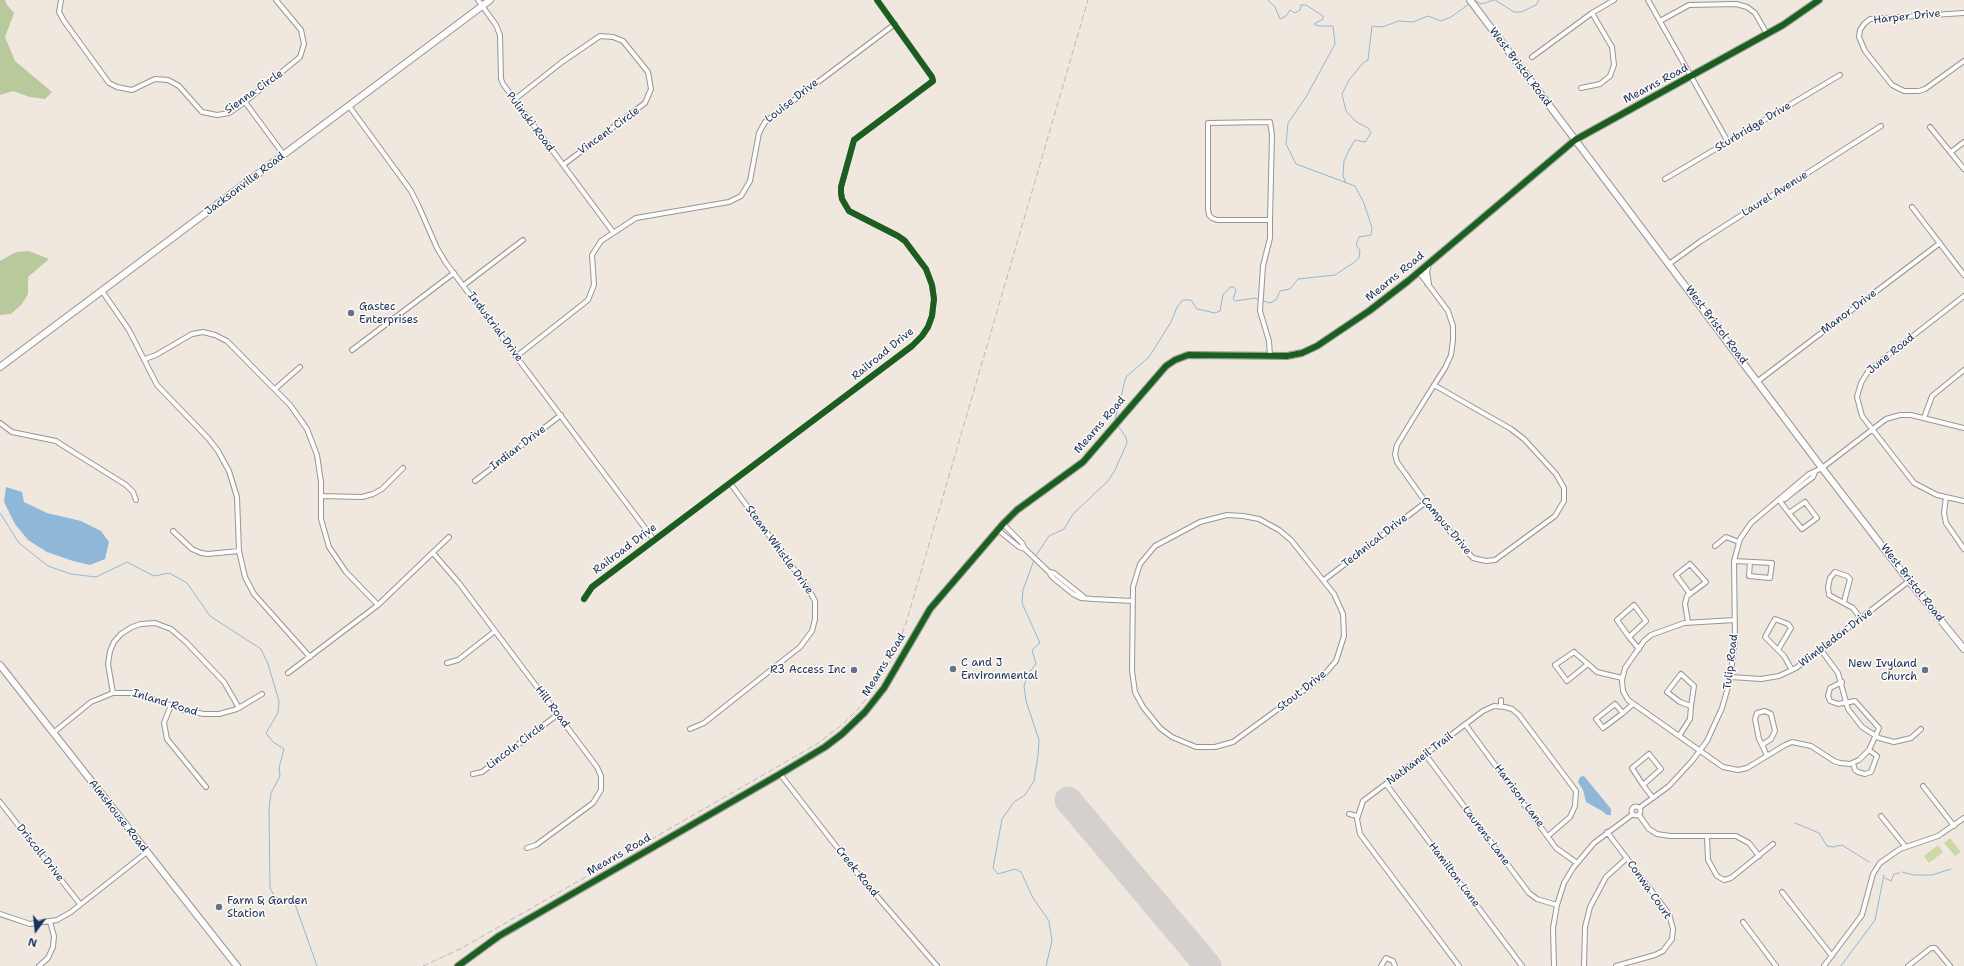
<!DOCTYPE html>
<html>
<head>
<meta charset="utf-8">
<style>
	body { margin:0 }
	#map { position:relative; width:1964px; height:966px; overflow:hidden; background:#f0e8de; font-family:"Shantell Sans",sans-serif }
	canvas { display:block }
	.north { position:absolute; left:16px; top:910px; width:40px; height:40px; -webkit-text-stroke:3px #fdfcf7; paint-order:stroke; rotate:195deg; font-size:11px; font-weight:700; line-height:16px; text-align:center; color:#1b2f5e }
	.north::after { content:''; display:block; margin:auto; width:14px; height:18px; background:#1b2f5e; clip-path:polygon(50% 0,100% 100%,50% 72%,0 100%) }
</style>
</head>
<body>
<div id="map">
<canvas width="1964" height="966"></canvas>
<div class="north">N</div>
</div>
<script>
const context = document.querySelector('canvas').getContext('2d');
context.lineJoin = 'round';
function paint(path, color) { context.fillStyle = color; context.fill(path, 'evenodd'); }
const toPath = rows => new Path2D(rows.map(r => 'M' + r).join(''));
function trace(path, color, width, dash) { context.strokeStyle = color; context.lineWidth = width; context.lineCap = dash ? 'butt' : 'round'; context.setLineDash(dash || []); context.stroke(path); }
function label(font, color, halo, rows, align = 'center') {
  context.font = font + ' "Shantell Sans",sans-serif'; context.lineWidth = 3; context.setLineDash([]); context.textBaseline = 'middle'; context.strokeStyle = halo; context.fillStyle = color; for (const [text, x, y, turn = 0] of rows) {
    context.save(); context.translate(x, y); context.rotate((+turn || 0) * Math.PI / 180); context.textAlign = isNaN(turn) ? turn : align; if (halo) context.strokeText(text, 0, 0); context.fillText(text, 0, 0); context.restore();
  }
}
paint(toPath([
	[1950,838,1961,852,1955,856,1944,843],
	[1938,845,1943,852,1929,863,1924,856]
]), '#cbd9a4');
paint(toPath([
	[0,0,5,0,7,5,14,13,5,37,15,61,52,92,45,99,30,97,13,91,0,95],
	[29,251,49,259,28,277,28,294,22,304,11,314,0,315,0,261,16,252]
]), '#b8c99c');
paint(toPath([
	[6,487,22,492,24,502,47,513,81,521,101,531,109,542,105,559,90,565,73,561,47,552,28,540,15,524,4,502],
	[1584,776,1611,809,1611,815,1607,815,1602,811,1586,802,1583,790,1578,782,1580,777]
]), '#8fb7d8');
trace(toPath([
	[1474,0,1481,4,1494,0],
	[1495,0,1514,12,1521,12,1536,5,1539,0],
	[1346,183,1343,176,1344,161,1349,150,1355,140,1365,142,1371,133,1368,128,1355,121,1346,111,1342,94,1349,80,1363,63,1368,60,1372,26,1382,27,1399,21,1413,22,1428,16,1441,21,1451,17,1469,4],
	[1263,301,1270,303,1276,300,1280,291,1290,289,1298,279,1335,275,1353,263,1359,258,1360,250,1356,245,1359,237,1371,235,1372,228,1364,203,1355,186,1296,164,1286,144,1288,123,1306,97,1335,44,1333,26,1318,26,1314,24,1323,19,1323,16,1306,5,1301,5,1300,10,1295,13,1290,10,1286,16,1280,19,1275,7,1268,0],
	[1115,419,1126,377,1149,357,1171,322,1177,307,1183,300,1191,300,1197,309,1215,313,1220,311,1223,295,1230,287,1234,287,1236,290,1233,299,1235,301,1255,298,1259,300],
	[0,513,19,543,48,566,71,574,96,577,127,562,154,576,169,573,187,583,210,616,261,649,268,664,279,701,278,713,266,733,273,742,284,749,279,768,280,776,271,793,269,809,270,888,275,897,294,901,317,966],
	[1035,557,1049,536,1064,529,1073,514,1108,481,1115,470,1127,443,1126,437,1118,426],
	[1034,560,1023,590,1022,603,1040,643,1032,650,1036,664,1028,674,1024,686,1026,701,1039,740,1038,755,1034,781,1025,795,1014,802,1002,819,993,868,998,874,1015,869,1021,872,1033,898,1049,921,1052,941,1046,966],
	[1795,823,1819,833,1827,846,1833,847,1842,845,1869,862],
	[1902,872,1914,875,1932,875,1951,869],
	[1885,878,1891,881,1894,874,1899,873],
	[1841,966,1875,920,1884,875]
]), '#8fb7d8', 1);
trace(toPath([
	[1068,800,1208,966]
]), '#d4d0cd', 27);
const street = toPath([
	[61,0,59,12,64,21,109,83,117,87,132,90,155,79,168,80,179,86,202,112,217,115,229,113,245,102,300,57,304,44,301,30,276,0],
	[478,0,496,25,500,35,501,79,503,84,613,232],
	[1648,0,1728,142],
	[1964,13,1870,19,1864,24,1860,30,1859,37,1865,51,1892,85,1904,91,1919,91,1925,89,1964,61],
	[1660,21,1689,5,1736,4,1747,7,1755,13,1767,34],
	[1532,57,1592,13,1614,0],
	[1581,88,1600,84,1610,76,1614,65,1612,47,1592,13],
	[514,100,562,62,600,36,613,37,623,41,648,72,651,89,645,103,563,165],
	[245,102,284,155],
	[349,106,411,191,419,207,437,248,446,263,654,540],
	[1270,122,1272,135,1270,220,1217,220,1212,218,1209,215,1208,209,1208,123,1270,122],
	[1930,127,1964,169],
	[1951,152,1964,142],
	[1665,179,1840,75],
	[1912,207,1964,275],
	[1669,264,1701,241,1881,126],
	[1419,272,1448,311,1453,326,1453,340,1451,355,1445,368,1434,385,1411,422,1397,445,1395,454,1397,462,1432,511,1473,558,1486,561,1495,560,1555,516,1564,501,1564,488,1556,474,1524,439,1511,429,1434,385],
	[464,285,523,240],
	[102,291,129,330,157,385,208,438,218,451,229,471,237,497,239,551,245,577,254,594,310,657],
	[1964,296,1869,370,1861,383,1857,397,1862,416,1914,483,1937,495,1964,501],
	[352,350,454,273],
	[517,356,588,300,594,285,592,255,601,241,636,218,729,202,741,196,750,181,759,133,765,122,895,24],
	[1270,356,1269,341,1260,311,1263,266,1270,238,1270,220],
	[145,359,156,355,192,334,203,332,215,335,227,341,290,405,307,429,317,455,321,482,321,519,329,547,346,572,378,605],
	[1758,381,1940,243],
	[275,389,300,367],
	[1924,418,1932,396,1964,370],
	[0,423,12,432,56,441,62,445,126,485,133,492,136,500],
	[475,481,561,415],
	[321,496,362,497,373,494,382,489,403,468],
	[1946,497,1944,513,1946,523,1964,549],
	[1779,500,1789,513],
	[1780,500,1785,499,1796,490,1813,477,1815,472],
	[1805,502,1817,518,1802,529,1789,513,1805,502],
	[1227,515,1243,516,1259,519,1279,530,1291,540,1334,594,1343,614,1344,636,1336,661,1322,677,1233,742,1215,747,1196,747,1172,737,1160,728,1143,707,1135,692,1132,671,1133,587,1140,564,1155,546,1200,522,1227,515],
	[1003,524,1022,543,1025,549,1049,572,1052,577,1073,594,1081,598,1093,599,1132,601],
	[998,530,1019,547,1025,549],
	[173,531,192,549,201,553,208,554,239,551],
	[1715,546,1726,537,1739,542],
	[433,553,459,583,597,767,601,776,601,790,593,803,536,845,527,848],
	[1734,561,1772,563,1770,578,1749,576,1750,562],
	[1690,564,1706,582,1690,594,1676,575,1690,564],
	[1049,572,1054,573,1084,597],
	[1324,580,1426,502],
	[584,599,592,587,912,346,922,336,928,327,932,316,934,299,932,285,926,269,905,241,898,236,849,211,842,199,841,193,841,187,854,140,933,81,932,77,877,0],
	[1844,602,1850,579,1847,576,1835,572,1830,578,1828,587,1829,595,1853,608,1861,619],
	[1634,605,1646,621,1629,637,1617,620,1634,605],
	[1735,620,1684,623,1651,635,1644,641,1625,668,1622,680,1623,691,1628,700,1723,767,1738,770,1747,768,1785,745,1792,742,1811,746,1834,761,1840,763,1850,764,1859,760,1869,750,1879,728,1855,701,1838,704,1830,701,1828,696,1830,688,1842,682],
	[1688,622,1685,604,1687,596,1690,594],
	[1629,637,1639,649],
	[1778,650,1791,628,1788,624,1775,619,1765,637,1784,656,1792,670],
	[1821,650,1838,673,1848,709,1862,727,1879,738,1894,742,1911,738,1921,729],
	[1574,652,1588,664,1567,681,1555,665,1574,652],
	[447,663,458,660,495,631],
	[1588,664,1597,672,1622,678],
	[288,673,378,605,449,537],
	[1681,674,1694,686,1691,706,1680,702,1667,692,1681,674],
	[1731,677,1761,679,1779,676,1796,668,1909,581],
	[113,693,108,664,110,651,114,642,121,634,132,627,141,624,155,623,171,629,186,642,224,682,239,708],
	[1501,700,1501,706],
	[1615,704,1623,713,1603,728,1596,719,1615,704],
	[171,705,164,723,167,739,206,787],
	[1623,713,1633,704],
	[1465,724,1556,848,1577,863],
	[690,729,704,723,800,647,812,631,815,619,815,601,808,588,730,483],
	[53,733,91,702,113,693,137,693,183,710,204,714,219,714,237,709,262,694],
	[1679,736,1690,719,1691,706],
	[1762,745,1771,739,1775,731,1771,714,1765,711,1757,713,1755,719,1759,739,1764,749,1767,756],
	[1425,754,1529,893,1537,899,1557,905],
	[1649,754,1661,769,1643,785,1632,768,1649,754],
	[1853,763,1855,770,1858,772,1865,774,1871,772,1877,756,1869,750],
	[473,774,482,772,557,715],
	[780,774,857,873,937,966],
	[1386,784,1522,966],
	[1643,785,1653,798],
	[1923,786,1954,826],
	[0,802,80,904],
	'1631.5 811a4.5 4.5 0 1 1 9 0a4.5 4.5 0 1 1-9 0Z',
	[1639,808,1669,786,1692,761,1707,741,1722,708,1730,680,1735,641,1734,561,1740,539,1751,523,1809,474,1822,468,1886,419,1900,415,1911,415,1964,428],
	[1349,814,1357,816],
	[1639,815,1649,829,1657,834,1670,836,1736,836,1749,843,1759,856],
	[1881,816,1905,846],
	[1607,832,1669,914,1673,929,1672,939,1663,951,1655,955,1616,966],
	[1707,836,1708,860,1717,876,1724,880,1731,878,1773,844],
	[1782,892,1832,956],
	[0,914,30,924,57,920,71,912,147,852],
	[1743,922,1776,966],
	[39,966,48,958,53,947,54,936,50,922],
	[1381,966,1386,958,1393,961,1395,966],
	[1459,966,1360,834,1357,819,1363,801,1483,711,1494,706,1505,707,1512,709,1519,715,1576,791,1575,806,1570,817,1548,836],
	[1554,966,1553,928,1557,905,1564,883,1573,868,1594,843,1633,814],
	[1584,966,1585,927,1590,907,1606,877,1627,858],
	[1824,966,1862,915,1873,874,1880,863,1900,849,1938,836,1964,818],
	[1908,966,1931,948,1935,948,1950,966]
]);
const secondary = toPath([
	[1470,0,1822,468,1909,581,1964,649],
	[1428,264,1426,272,1428,283],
	[0,367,490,0],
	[0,665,237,966],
	[458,966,499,936,780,774,825,747,842,734,865,712,884,688,930,609,1003,524,1017,510,1083,462,1166,366,1175,360,1188,355,1287,356,1302,353,1317,346,1369,311,1408,281,1575,140,1783,25,1819,0]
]);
trace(street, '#969698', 6);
trace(secondary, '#969698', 8);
trace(street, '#fdfcfa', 4);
trace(secondary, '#fdfcfa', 6);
trace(toPath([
	[423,966,462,948,817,744,843,724,858,709,874,689,895,653,906,623,1088,0]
]), '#b7b8bc', 1, [6, 3]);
trace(toPath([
	[584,599,592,587,912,346,922,336,928,327,932,316,934,299,932,285,926,269,905,241,898,236,849,211,842,199,841,193,841,187,854,140,933,81,932,77,877,0],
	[458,966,499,936,780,774,825,747,842,734,865,712,884,688,930,609,1003,524,1017,510,1083,462,1166,366,1175,360,1188,355,1287,356,1302,353,1317,346,1369,311,1408,281,1575,140,1783,25,1819,0]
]), '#1b5e20', 6);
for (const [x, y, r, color] of [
	[351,313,4,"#66708b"],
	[953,669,4,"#66708b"],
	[854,670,4,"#66708b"],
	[1925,670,4,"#66708b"],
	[219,907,4,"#66708b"]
]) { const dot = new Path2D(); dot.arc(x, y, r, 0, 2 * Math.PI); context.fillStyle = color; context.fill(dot); trace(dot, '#fdfcf7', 1.5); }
label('11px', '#1b2f5e', '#fdfcf7', [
	["Harper Drive",1907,17,-6],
	["West Bristol Road",1520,67,53],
	["Mearns Road",1656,84,-28],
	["Sienna Circle",254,92,-35],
	["Louise Drive",792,101,-38],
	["Pulinski Road",530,122,53],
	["Sturbridge Drive",1753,127,-31],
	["Vincent Circle",609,131,-36],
	["Jacksonville Road",245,184,-37],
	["Laurel Avenue",1775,194,-32],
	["Mearns Road",1395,277,-39],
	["Manor Drive",1849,312,-37],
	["West Bristol Road",1716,325,53],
	["Industrial Drive",495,327,53],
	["Railroad Drive",883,354,-39],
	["June Road",1891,354,-39],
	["Mearns Road",1100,425,-49],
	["Indian Drive",518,448,-37],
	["Campus Drive",1446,526,50],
	["Technical Drive",1375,541,-38],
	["Railroad Drive",625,549,-37],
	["Steam Whistle Drive",779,550,54],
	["West Bristol Road",1912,583,52],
	["Wimbledon Drive",1836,638,-37],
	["Tulip Road",1731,662,-83],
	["Mearns Road",884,665,-58],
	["Stout Drive",1302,691,-38],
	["Inland Road",165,703,17],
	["Hill Road",552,707,53],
	["Lincoln Circle",516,746,-37],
	["Nathaneil Trail",1420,759,-37],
	["Harrison Lane",1519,796,53],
	["Almshouse Road",118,816,52],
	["Laurens Lane",1486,836,53],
	["Driscoll Drive",40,853,52],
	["Mearns Road",619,855,-30],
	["Creek Road",857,872,51],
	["Hamilton Lane",1454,875,53],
	["Conwa Court",1649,890,55]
]);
label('11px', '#1b2f5e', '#fdfcf7', [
	["Gastec",359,307],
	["Enterprises",359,320],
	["C and J",961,663],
	["Environmental",961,676],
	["New Ivyland",1917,664,"right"],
	["Church",1917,677,"right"],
	["R3 Access Inc",846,670,"right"],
	["Farm & Garden",227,901],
	["Station",227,914]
], 'left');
</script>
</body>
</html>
